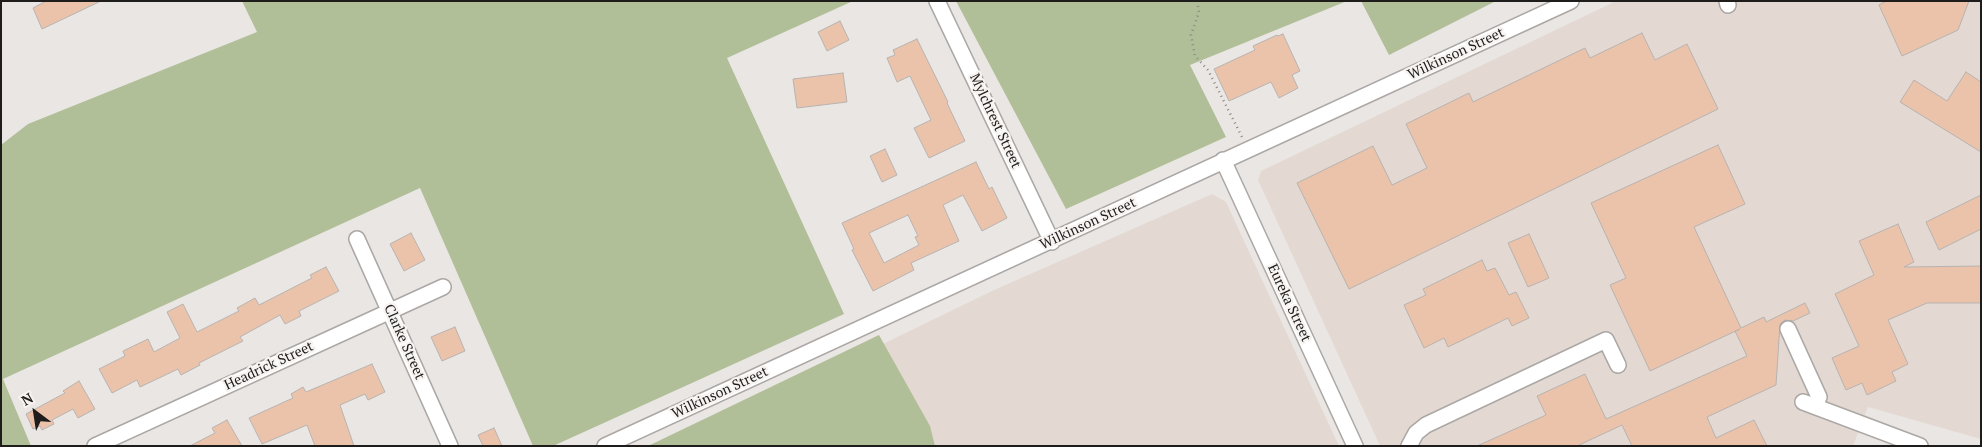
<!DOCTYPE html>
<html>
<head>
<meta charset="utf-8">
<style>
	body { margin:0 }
	#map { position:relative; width:1982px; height:447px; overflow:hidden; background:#eae6e3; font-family:"PT Serif",serif }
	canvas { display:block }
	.frame { position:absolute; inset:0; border:2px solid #1e1d1c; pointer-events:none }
	.north { position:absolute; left:10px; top:387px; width:50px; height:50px; -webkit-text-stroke:4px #f7f3f1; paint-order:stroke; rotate:329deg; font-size:14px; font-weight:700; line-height:20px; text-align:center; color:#1e1d1c }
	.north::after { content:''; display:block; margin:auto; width:18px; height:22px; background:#1e1d1c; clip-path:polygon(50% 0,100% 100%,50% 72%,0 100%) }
</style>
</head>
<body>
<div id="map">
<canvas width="1982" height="447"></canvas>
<div class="frame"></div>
<div class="north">N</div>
</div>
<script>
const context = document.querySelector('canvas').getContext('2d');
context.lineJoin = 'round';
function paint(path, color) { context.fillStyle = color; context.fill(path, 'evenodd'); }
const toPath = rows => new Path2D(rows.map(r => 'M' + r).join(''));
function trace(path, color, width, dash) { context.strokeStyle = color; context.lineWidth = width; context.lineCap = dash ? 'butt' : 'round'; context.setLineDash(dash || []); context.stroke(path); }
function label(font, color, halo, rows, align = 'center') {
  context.font = font + ' "PT Serif",serif'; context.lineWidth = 4.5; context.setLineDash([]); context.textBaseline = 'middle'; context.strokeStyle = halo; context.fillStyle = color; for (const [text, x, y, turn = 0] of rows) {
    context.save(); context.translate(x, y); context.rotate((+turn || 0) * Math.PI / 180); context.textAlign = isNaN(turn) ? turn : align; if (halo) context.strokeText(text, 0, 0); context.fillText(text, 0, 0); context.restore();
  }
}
paint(toPath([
	[1616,1,1981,1,1981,439,1868,407,1853,446,1380,446,1258,180,1261,171],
	[1212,194,1226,202,1339,446,808,446,784,392,994,290]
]), '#e4d9d2');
paint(toPath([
	[242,1,853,1,727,58,844,314,553,446,533,446,420,188,3,379,31,446,1,446,1,145,28,124,257,32],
	[956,1,1347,1,1190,65,1226,137,1066,209],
	[1361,1,1496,1,1389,55],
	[879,335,930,426,935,446,648,446]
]), '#b1bf98');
const building = toPath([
	[46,1,101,1,42,29,33,8,46,1],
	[1886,1,1969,1,1958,30,1902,56,1879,5,1886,1],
	[840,21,849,40,827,51,818,32,840,21],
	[1642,33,1655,60,1687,44,1718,109,1349,289,1297,183,1373,146,1392,185,1427,168,1406,124,1469,93,1473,102,1585,48,1590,58,1642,33],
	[1283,34,1300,71,1292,75,1298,88,1279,98,1271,82,1229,101,1214,69,1255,50,1253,46,1277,35,1278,36,1283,34],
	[917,39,948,102,947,103,965,141,929,158,914,128,931,120,910,76,897,82,887,58,895,55,893,50,917,39],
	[1966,72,1981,82,1981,152,1900,102,1914,80,1947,101,1966,72],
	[843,73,847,102,797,108,793,79,843,73],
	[1718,145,1745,204,1694,227,1741,328,1764,317,1766,322,1805,303,1810,313,1793,321,1785,320,1780,324,1776,385,1707,417,1716,438,1754,420,1767,446,1632,446,1622,425,1577,446,1477,446,1546,415,1537,396,1585,374,1606,419,1747,356,1735,331,1740,329,1650,371,1610,285,1626,278,1591,203,1718,145],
	[885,149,897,175,882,182,870,156,885,149],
	[976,162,989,189,992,187,1007,218,982,231,963,195,943,205,959,241,911,263,914,270,873,291,852,250,854,249,842,223,976,162],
	[908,215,918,236,915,237,919,245,884,263,869,233,908,215],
	[1981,195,1981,229,1939,250,1926,222,1981,195],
	[1898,224,1914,262,1904,267,1981,266,1981,303,1927,303,1888,320,1908,364,1892,372,1896,381,1867,395,1862,383,1846,390,1832,358,1859,346,1835,294,1874,275,1859,241,1898,224],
	[411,233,425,260,404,271,390,244,411,233],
	[1529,234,1549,278,1528,287,1508,243,1529,234],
	[1482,260,1487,271,1495,268,1509,295,1516,292,1529,318,1512,326,1508,318,1448,347,1444,338,1424,348,1404,305,1426,295,1423,289,1482,260],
	[326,267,339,291,299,311,301,316,285,324,280,315,240,337,243,341,199,363,200,365,181,375,178,369,140,387,137,380,112,393,99,369,125,356,123,351,148,339,154,352,180,338,167,312,183,304,197,332,239,311,237,308,255,298,259,305,312,278,310,275,326,267],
	[455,327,465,351,442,361,431,337,455,327],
	[372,364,385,392,368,400,365,394,340,405,354,446,315,446,307,425,262,444,249,418,293,398,291,394,303,387,306,392,372,364],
	[79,381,95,409,78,418,73,409,52,420,54,424,42,430,40,426,33,429,26,414,65,393,63,391,79,381],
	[227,420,242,446,190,446,215,433,212,428,227,420],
	[494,428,502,446,483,446,478,435,494,428]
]);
paint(building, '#eac3aa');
trace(building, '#b7b3b1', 1);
const minor = toPath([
	[937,1,1052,242],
	[1727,1,1728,5],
	[1223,160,1355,446],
	[357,239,450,446],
	[1788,329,1819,397,1815,406],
	[1803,402,1920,446],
	[95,446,443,287],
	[605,446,1571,1],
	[1409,446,1416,433,1426,425,1606,340,1618,365]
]);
trace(minor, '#aba7a5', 18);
trace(toPath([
	[1197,1,1199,12,1191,35,1195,56,1208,70,1242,137]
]), '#8a8886', 2.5, [1, 4]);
trace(minor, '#fff', 15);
label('14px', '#1e1d1c', '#f7f3f1', [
	["Wilkinson Street",1456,54,-25],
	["Mylchrest Street",995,121,65],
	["Wilkinson Street",1088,224,-25],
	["Eureka Street",1289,303,65],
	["Clarke Street",404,342,66],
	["Headrick Street",269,366,-25],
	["Wilkinson Street",720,393,-25]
]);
</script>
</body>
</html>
